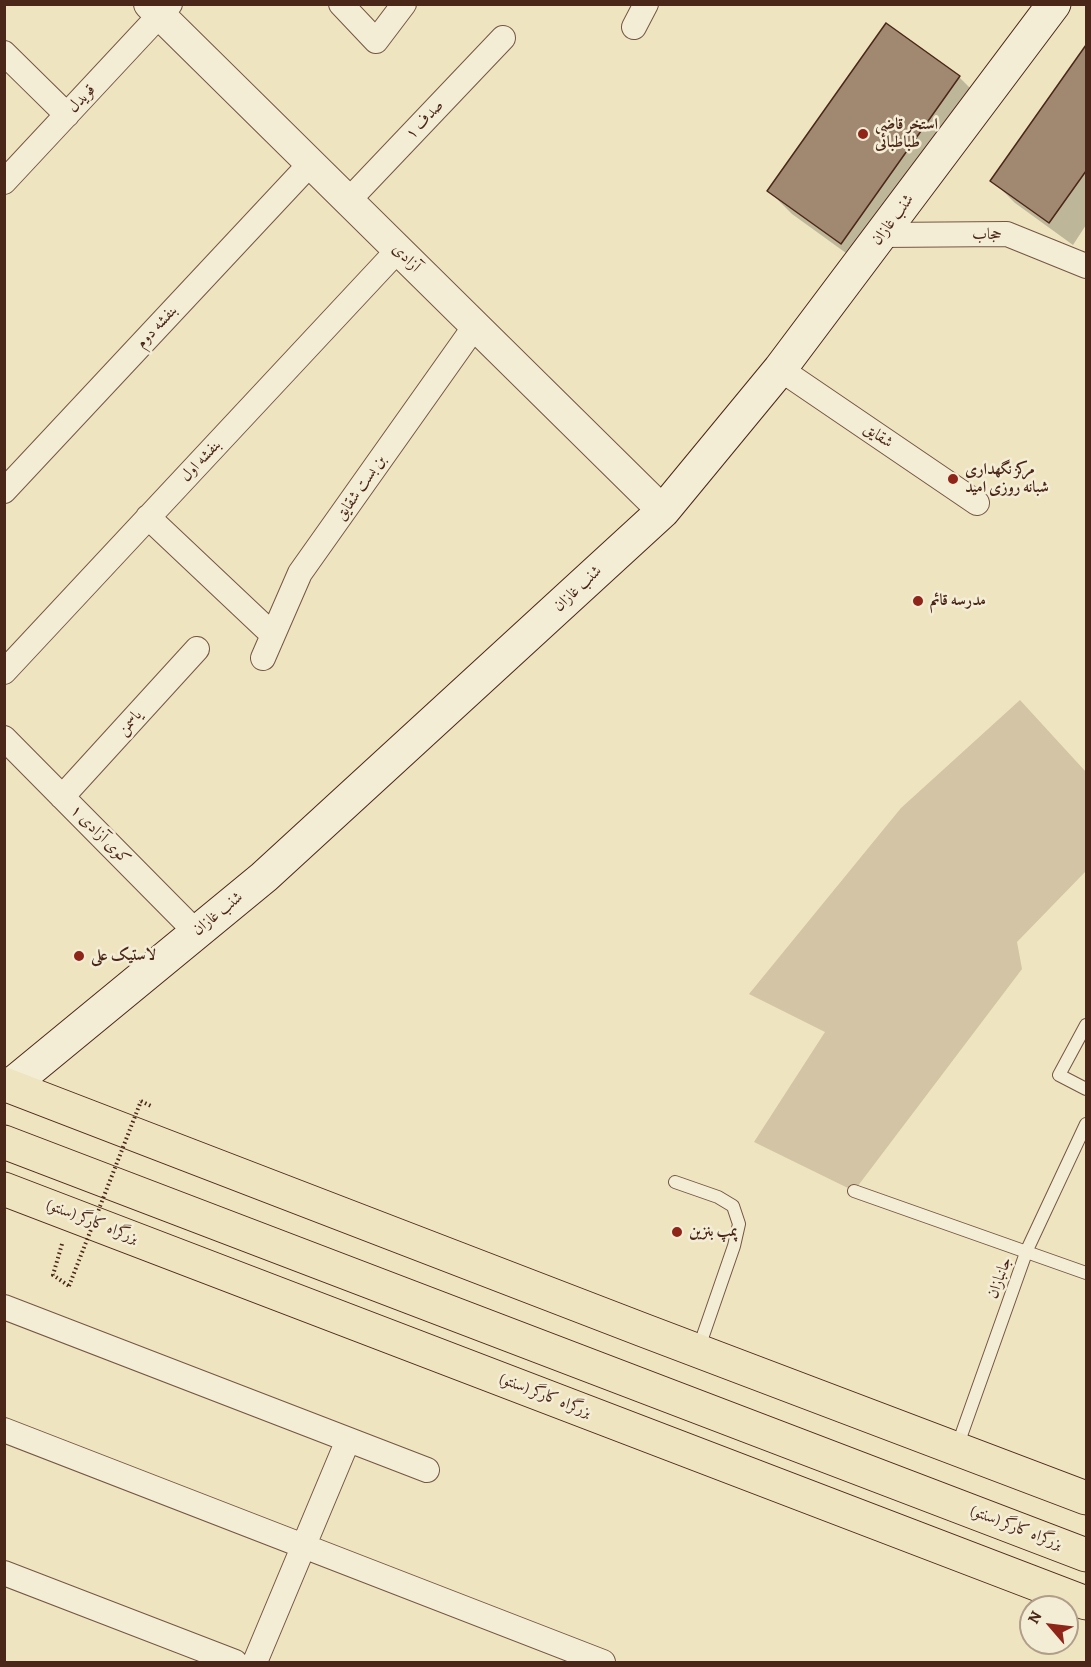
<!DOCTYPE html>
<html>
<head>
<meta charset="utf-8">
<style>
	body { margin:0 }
	#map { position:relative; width:1091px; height:1667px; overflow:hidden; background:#eee4c0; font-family:Alegreya,serif }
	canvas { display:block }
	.frame { position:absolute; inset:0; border:6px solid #4b2719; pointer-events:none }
	.north { position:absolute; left:1019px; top:1595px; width:60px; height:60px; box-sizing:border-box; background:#f4edd6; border:2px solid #b09e8a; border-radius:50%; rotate:298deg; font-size:16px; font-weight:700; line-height:24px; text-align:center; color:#4b2719 }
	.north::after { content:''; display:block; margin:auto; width:21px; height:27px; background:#8f2418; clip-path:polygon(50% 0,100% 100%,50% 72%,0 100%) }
</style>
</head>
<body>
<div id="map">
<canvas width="1091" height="1667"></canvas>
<div class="frame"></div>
<div class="north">N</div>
</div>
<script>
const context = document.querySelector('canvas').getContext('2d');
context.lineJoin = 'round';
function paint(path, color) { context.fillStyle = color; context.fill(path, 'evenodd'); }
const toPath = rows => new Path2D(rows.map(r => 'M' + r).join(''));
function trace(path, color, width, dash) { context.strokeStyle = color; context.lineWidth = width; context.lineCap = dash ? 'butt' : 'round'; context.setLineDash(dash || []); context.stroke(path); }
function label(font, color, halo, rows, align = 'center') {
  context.font = font + ' Alegreya,Amiri,serif'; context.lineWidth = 5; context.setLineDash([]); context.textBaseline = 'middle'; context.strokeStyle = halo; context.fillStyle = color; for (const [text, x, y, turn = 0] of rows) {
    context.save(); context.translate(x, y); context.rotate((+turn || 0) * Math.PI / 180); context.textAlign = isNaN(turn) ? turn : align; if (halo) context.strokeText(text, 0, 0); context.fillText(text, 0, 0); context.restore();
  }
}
paint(toPath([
	[1020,700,1086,772,1086,871,1017,942,1022,969,854,1191,754,1142,825,1032,749,994,901,808]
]), '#d2c4a4');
paint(toPath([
	[1086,48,1086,225,1073,245,1015,203,992,180],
	[959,77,982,100,864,266,792,214,769,191]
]), '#0003');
const building = toPath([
	[886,23,960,76,841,244,767,191,886,23],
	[1086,45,1086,171,1049,223,990,181,1086,45]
]);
paint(building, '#a08970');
trace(building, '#4b2719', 1.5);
const service = toPath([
	[1086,1025,1059,1075,1086,1089],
	[675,1182,718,1197,733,1206,739,1224,734,1246,698,1350],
	[854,1191,1086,1273],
	[957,1447,1027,1250,1086,1124]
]);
const minor = toPath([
	[341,4,376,41,404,4],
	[634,27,646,4],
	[4,53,67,115],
	[4,182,170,4],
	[348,201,503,38],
	[881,235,1007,234,1086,266],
	[780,369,977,503],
	[4,491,310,164],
	[148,517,273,635],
	[263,658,300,573,475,326],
	[4,672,398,250],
	[4,738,196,932],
	[62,797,197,649],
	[4,1307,427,1470],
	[4,1430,603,1662],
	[4,1573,235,1662],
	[255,1662,348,1440]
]);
const tertiary = toPath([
	[149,4,663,511]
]);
const secondary = toPath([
	[10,1086,264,877,663,511,780,369,1054,4]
]);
const trunk = toPath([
	[4,1084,643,1330,1086,1498],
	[4,1142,1086,1555],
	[4,1189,1086,1603]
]);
trace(service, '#745643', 14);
trace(minor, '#745643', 26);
trace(tertiary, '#745643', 32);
trace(secondary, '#4b2719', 35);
trace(trunk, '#4b2719', 35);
trace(toPath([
	[141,1101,151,1106],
	[62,1244,53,1275,69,1286]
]), '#4b2719', 4, [1.5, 3]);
trace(service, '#f4edd6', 12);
trace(minor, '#f4edd6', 24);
trace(tertiary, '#f4edd6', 30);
trace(secondary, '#f4edd6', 33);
trace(trunk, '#eee4c0', 33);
trace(toPath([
	[69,1286,141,1101]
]), '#4b2719', 4, [1.5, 3]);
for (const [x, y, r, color] of [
	[863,134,6,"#8f2418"],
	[953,479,6,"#8f2418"],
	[918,601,6,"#8f2418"],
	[79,956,6,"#8f2418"],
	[677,1232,6,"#8f2418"]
]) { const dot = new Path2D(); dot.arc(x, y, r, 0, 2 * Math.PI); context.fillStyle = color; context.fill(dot); trace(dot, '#f4edd6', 2); }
label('16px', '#4b2719', '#f4edd6', [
	["قویدل",82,99,-47],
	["صدف ۱",425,120,-47],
	["شنب غازان",893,220,-53],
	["حجاب",987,235,1],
	["آزادی",406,258,45],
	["بنفشه دوم",157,327,-47],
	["شقایق",878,436,34],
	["بنفشه اول",201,461,-47],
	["بن بست شقایق",361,488,-55],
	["شنب غازان",578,589,-43],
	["یاسمن",130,723,-48],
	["کوی آزادی ۱",100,835,45],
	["شنب غازان",218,914,-39],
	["بزرگراه کارگر (سنتو)",92,1222,21],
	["جانبازان",1000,1278,-70],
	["بزرگراه کارگر (سنتو)",545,1396,21],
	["بزرگراه کارگر (سنتو)",1016,1528,21]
]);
label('bold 16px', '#4b2719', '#f4edd6', [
	["استخر قاضی",875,125],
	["طباطبائی",875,143],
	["مرکز نگهداری",965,470],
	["شبانه روزی امید",965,488],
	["مدرسه قائم",930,601],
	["لاستیک علی",91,956],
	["پمپ بنزین",689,1232]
], 'left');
</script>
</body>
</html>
